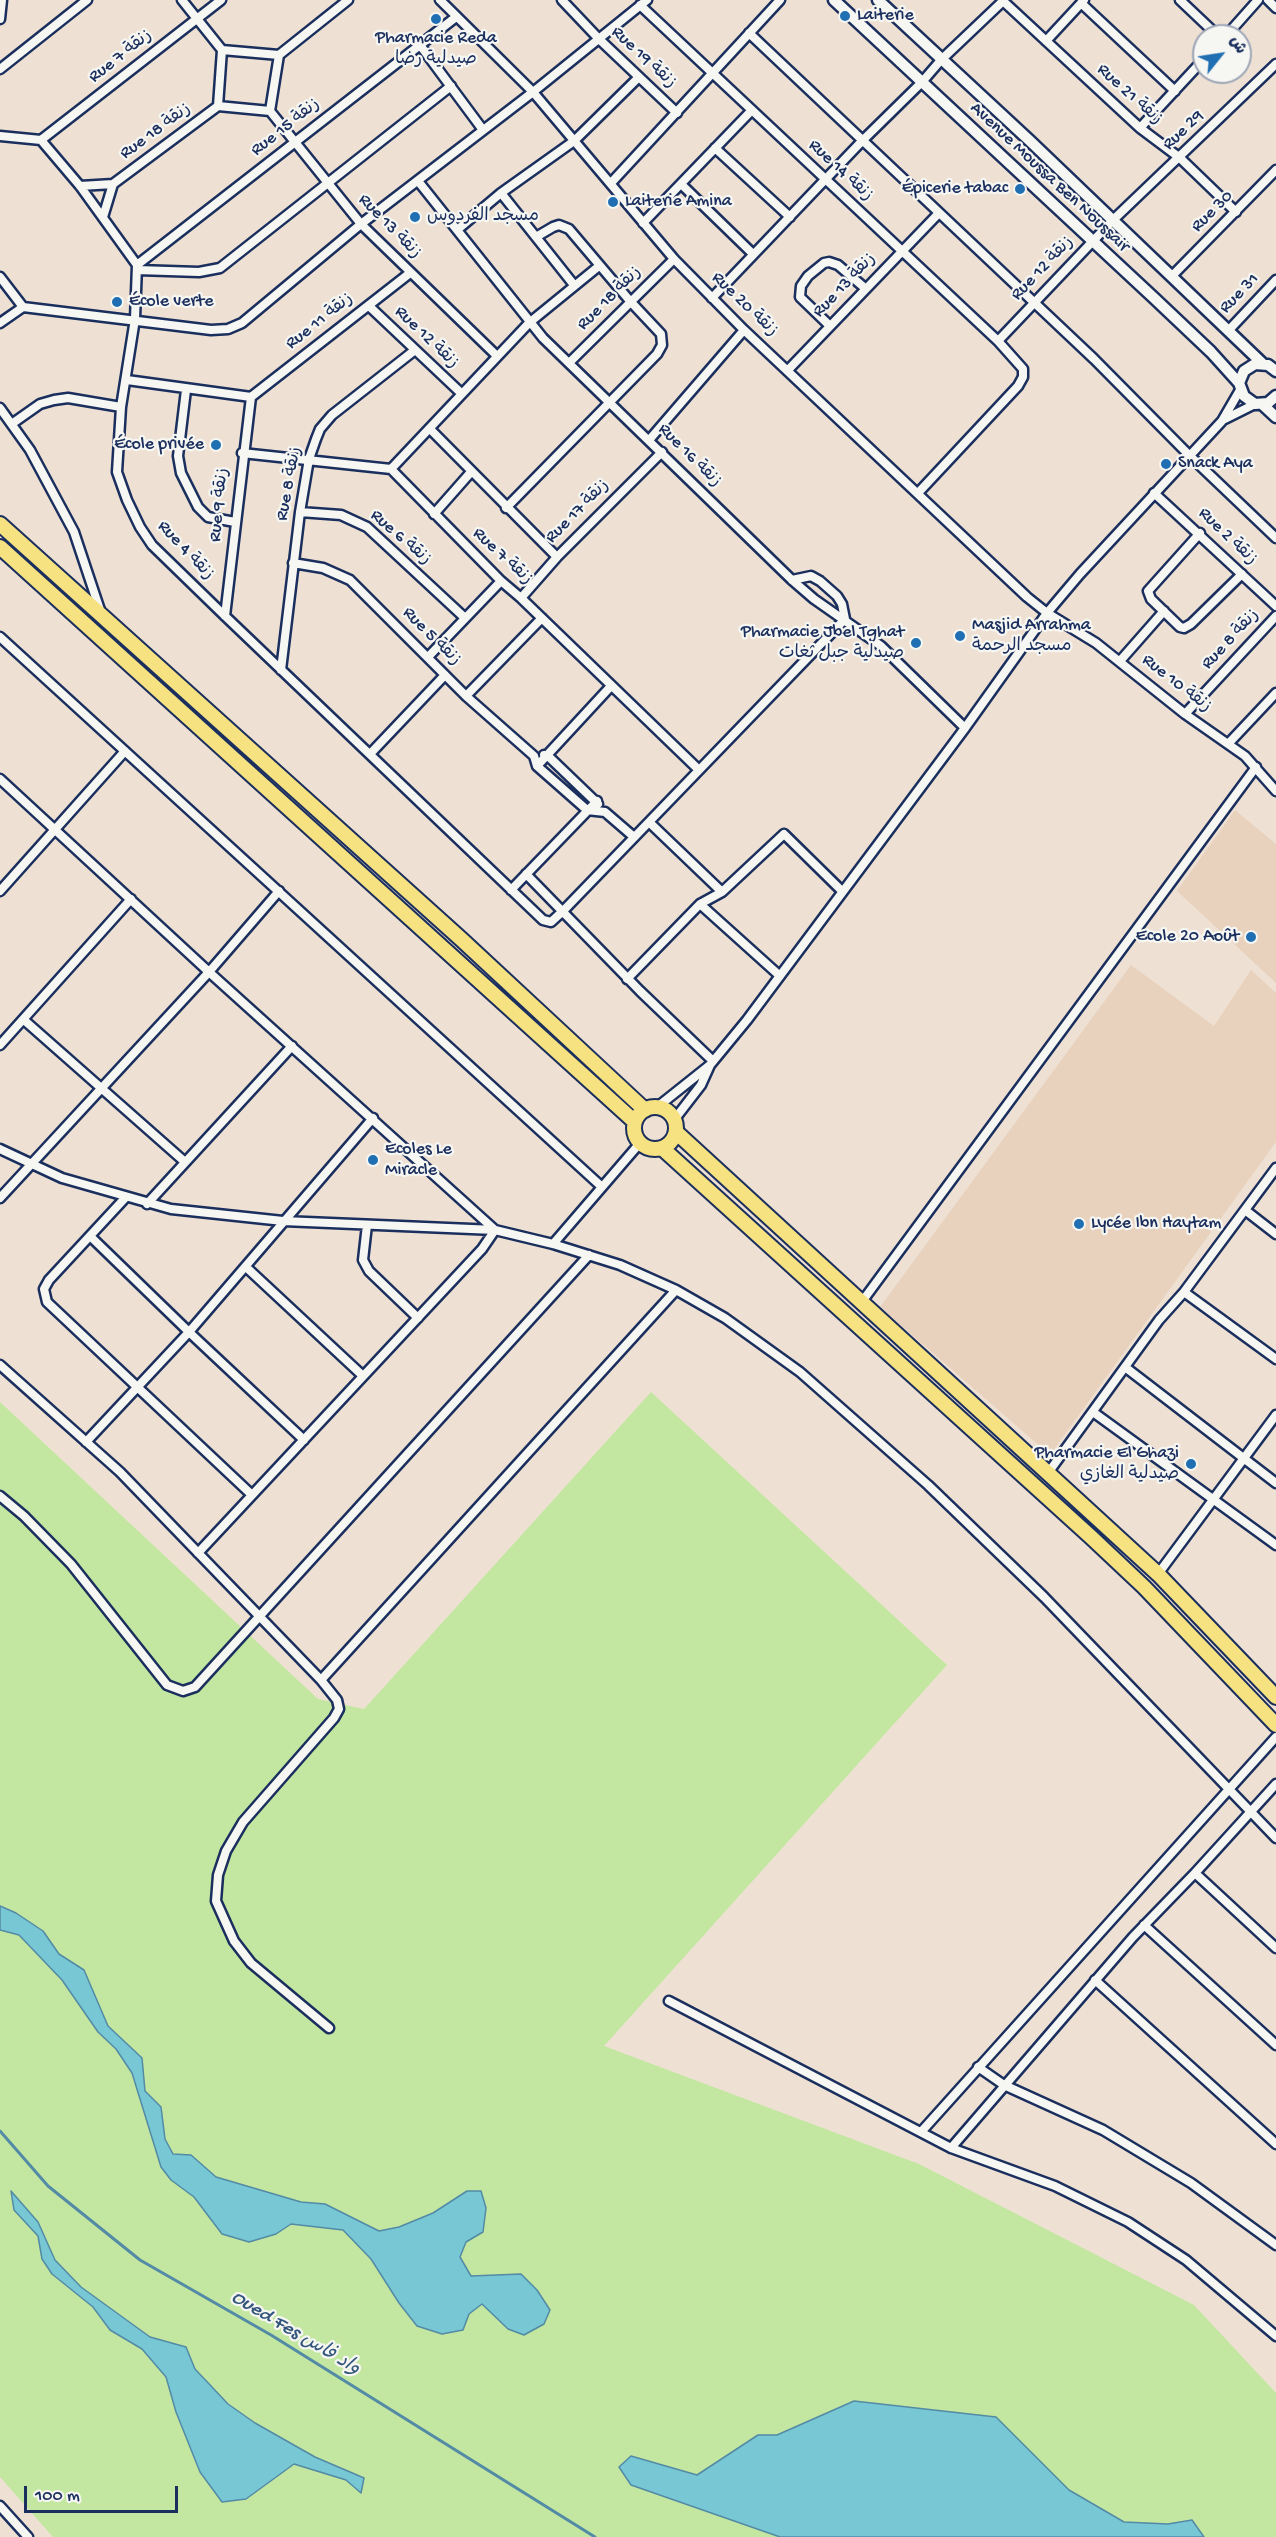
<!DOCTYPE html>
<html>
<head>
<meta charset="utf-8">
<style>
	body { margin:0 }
	#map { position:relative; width:1276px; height:2537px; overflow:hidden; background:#eee1d3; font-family:"Gochi Hand","Playpen Sans Arabic",sans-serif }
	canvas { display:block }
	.north { position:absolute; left:1192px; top:24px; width:60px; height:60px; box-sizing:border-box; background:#f6f6f2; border:2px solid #9ea6b7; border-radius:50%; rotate:60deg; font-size:16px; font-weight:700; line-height:24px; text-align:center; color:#1b2f5e }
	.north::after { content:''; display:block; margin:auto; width:21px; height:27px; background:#1f6fb2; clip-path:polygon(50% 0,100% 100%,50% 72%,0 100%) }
	.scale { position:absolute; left:24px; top:2486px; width:154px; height:27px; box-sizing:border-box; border:3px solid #1b2f5e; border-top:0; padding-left:8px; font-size:18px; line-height:21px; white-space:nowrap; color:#1b2f5e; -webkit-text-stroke:4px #f6f6f2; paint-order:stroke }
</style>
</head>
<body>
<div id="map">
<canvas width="1276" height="2537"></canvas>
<div class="north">ش</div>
<div class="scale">100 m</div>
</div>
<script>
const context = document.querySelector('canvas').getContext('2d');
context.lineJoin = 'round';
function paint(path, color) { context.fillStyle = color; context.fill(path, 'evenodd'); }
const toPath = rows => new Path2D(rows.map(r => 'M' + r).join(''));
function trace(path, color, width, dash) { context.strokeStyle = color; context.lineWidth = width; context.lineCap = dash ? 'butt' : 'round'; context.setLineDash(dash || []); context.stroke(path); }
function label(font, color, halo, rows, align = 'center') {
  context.font = font + ' "Gochi Hand","Playpen Sans Arabic",sans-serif'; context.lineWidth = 4.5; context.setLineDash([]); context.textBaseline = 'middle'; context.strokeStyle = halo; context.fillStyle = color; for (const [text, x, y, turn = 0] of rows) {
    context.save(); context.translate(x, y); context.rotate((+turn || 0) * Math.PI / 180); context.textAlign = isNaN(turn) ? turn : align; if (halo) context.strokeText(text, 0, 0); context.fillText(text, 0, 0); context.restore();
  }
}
paint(toPath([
	[1235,810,1276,844,1276,983,1177,891],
	[1131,965,1214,1026,1251,970,1276,993,1276,1142,1050,1455,880,1307]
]), '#e8d2be');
paint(toPath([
	[651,1392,947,1665,604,2046,919,2164,1194,2305,1276,2393,1276,2537,53,2537,0,2477,0,1402,318,1699,364,1709]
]), '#c3e7a1');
const water = toPath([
	[0,1906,16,1913,43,1931,59,1954,84,1970,108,2026,142,2058,145,2091,161,2107,165,2139,173,2154,191,2155,216,2177,301,2202,325,2204,379,2231,399,2227,433,2213,467,2191,481,2191,486,2208,483,2232,466,2242,460,2257,471,2276,521,2274,537,2290,550,2310,544,2324,524,2335,508,2329,482,2304,469,2314,463,2330,442,2334,417,2326,399,2303,371,2259,343,2230,291,2224,276,2234,249,2242,222,2234,194,2197,171,2180,161,2167,132,2073,116,2049,98,2032,62,1980,19,1935,0,1930,0,1906],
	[11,2191,38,2222,55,2260,81,2287,150,2337,186,2347,195,2369,228,2404,255,2423,315,2457,364,2478,361,2493,346,2480,294,2464,246,2499,222,2502,200,2472,176,2412,166,2377,142,2349,110,2330,93,2307,52,2274,42,2259,38,2236,14,2210,11,2191],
	[854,2401,996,2417,1069,2490,1124,2522,1168,2524,1192,2520,1204,2537,780,2537,631,2485,619,2467,631,2456,697,2475,758,2435,777,2435,854,2401]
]);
paint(water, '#78c7d4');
trace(water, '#538aa5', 1.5);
trace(toPath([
	[0,2131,48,2186,140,2260,271,2335,595,2537]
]), '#538aa5', 3);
const minor = toPath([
	[182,0,222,50],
	[440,0,533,92,674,259,744,330,1027,597,1047,613,1096,643,1185,714,1245,756,1276,791],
	[562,0,599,39,677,113],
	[1002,0,1140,128,1180,158,1236,212],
	[1180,0,1218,36],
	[1268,0,1276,8],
	[1081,3,1175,91],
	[640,5,998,341,1023,369,1023,377,1018,386,918,493],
	[0,19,2,0],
	[749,33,1094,359,1189,455,1276,538],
	[1226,36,1258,0],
	[1046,41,1084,0],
	[420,45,483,130],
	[279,55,348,0],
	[0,69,87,0],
	[218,106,222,50,279,55],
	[218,106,270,111,279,55],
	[270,111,361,224,496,355],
	[1140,128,1204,59],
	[0,136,41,140,80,186,137,265,135,319,121,407,117,472,127,500,140,527,152,545,225,616,543,920,551,922,563,911,845,619,842,604,837,596,820,581,811,576,792,580],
	[41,140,221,0],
	[715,148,790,217],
	[418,181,543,338,792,580,814,599,881,646,965,728],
	[611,183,780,0],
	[681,184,753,254],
	[80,186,113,184,218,106],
	[501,193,574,285],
	[103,217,113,184],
	[643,223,752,110],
	[457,230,501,193,574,141,639,77],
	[137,265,456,17],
	[137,270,199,272,220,268,451,86],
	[1172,276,1276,170],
	[0,277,23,307],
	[712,298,862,141,922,82,941,60,1003,1],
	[369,306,461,393],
	[0,323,23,307,211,330,228,329,242,323,361,224,533,92,647,0],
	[830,326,800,297,801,286,808,276,824,263,829,262,838,265,866,289],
	[1228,331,1276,280],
	[998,341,1112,221,1276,64],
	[569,363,674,259],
	[788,370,938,214],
	[127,380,251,397],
	[186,390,178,456,181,473,198,507,208,517,235,522],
	[251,397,410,273],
	[0,408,30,450,74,532,101,613],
	[1225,419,1255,404],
	[13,423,40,404,54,400,68,398,121,407],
	[430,429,557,557],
	[650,439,744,330],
	[242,453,391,469,501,581,521,598,699,770],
	[391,469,529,323,599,266],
	[1154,493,1276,606],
	[506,508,657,354,662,345,661,334,630,301,569,229,559,225,553,227,536,237],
	[300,512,341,515,367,527,465,618],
	[434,514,471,472],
	[1200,533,1148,591,1151,599,1180,627,1184,628,1191,624,1242,574],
	[293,563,323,568,350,580,466,696,534,756,537,766],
	[521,598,557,557,662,452],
	[225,616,251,397],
	[0,637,602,1187],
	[429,656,501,581],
	[1120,661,1164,611],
	[281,670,300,512,309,459,316,439,320,429,332,415,415,350],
	[466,696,542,618],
	[1185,714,1276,616],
	[1228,744,1276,693],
	[370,754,445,675],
	[544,755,547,755,598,804],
	[537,766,587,810,605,812,634,837],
	[537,766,611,686],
	[0,779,209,972,495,1230,482,1249,198,1553],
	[649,822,722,892],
	[526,874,640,991,713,1061],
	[511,890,597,801],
	[0,891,125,751],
	[700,904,780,976],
	[627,979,700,904,722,892,784,834,842,891],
	[24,1020,185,1162],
	[0,1045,131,899],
	[656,1108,710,1065,747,1020,965,728,1047,613,1080,574,1222,421,1240,390],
	[674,1120,701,1085,710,1065],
	[0,1149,62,1178,171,1209,283,1221,495,1230,553,1244,620,1265,676,1290,725,1318,800,1372,928,1485,1044,1597,1276,1838],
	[126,1197,49,1280,44,1289,47,1302,252,1495],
	[0,1198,209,972,279,891],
	[147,1204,292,1046],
	[1245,1210,1276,1234],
	[367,1225,363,1260,369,1271,418,1318],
	[90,1236,189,1332,304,1440],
	[553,1244,640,1143],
	[246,1267,363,1376],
	[1184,1292,1276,1359],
	[861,1303,1256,767],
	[0,1365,120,1472,321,1680,337,1700,339,1709,334,1718,243,1822,226,1851,218,1875,216,1901,234,1941,251,1963,329,2028],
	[1125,1367,1276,1483],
	[1093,1412,1276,1545],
	[86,1442,189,1332,373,1118],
	[1048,1473,1159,1320,1184,1292,1276,1168],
	[0,1496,24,1516,71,1564,167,1685,183,1691,195,1687,589,1255],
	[1158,1574,1276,1415],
	[321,1680,676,1290],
	[1195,1873,1276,1948],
	[1144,1925,1276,2045],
	[1095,1980,1276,2144],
	[669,2001,951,2148,1055,2186,1128,2222,1186,2260,1276,2336],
	[978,2067,1004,2085,1103,2130,1191,2183,1276,2245],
	[921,2132,1276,1737],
	[951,2148,1133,1937,1195,1873,1276,1784],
	[0,2506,28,2537]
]);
const tertiary = toPath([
	[834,0,1154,298,1211,352,1239,383],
	[878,0,1030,141,1262,363],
	[1276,371,1268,365,1255,364,1244,371,1239,383,1244,396,1255,404,1268,403,1276,396],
	[1262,404,1276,417]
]);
const primary = toPath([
	[0,524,461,939,645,1110],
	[0,547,635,1122],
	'634 1128a21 21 0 1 1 42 0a21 21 0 1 1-42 0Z',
	[676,1132,1158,1574,1276,1697],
	[662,1148,1091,1537,1144,1587,1276,1725]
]);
trace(minor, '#1b2f5e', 13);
trace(tertiary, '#1b2f5e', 15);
trace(primary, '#1b2f5e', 18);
trace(minor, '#f6f6f2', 8);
trace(tertiary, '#f6f6f2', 10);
trace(primary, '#f7e281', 14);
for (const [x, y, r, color] of [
	[845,16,6,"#1f6fb2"],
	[436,19,6,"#1f6fb2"],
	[1020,189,6,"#1f6fb2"],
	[613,202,6,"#1f6fb2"],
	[415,217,6,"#1f6fb2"],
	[117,302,6,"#1f6fb2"],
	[216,445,6,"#1f6fb2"],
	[1166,464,6,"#1f6fb2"],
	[960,636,6,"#1f6fb2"],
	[916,643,6,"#1f6fb2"],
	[1251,937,6,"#1f6fb2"],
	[373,1160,6,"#1f6fb2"],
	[1079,1224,6,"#1f6fb2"],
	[1191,1464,6,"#1f6fb2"]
]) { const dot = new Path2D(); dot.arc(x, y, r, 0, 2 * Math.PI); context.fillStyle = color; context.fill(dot); trace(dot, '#f6f6f2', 2); }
label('18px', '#1b2f5e', '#f6f6f2', [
	["Laiterie",857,16],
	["Pharmacie Reda",436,39,"center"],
	["صيدلية رضا",436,60,"center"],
	["Épicerie tabac",1008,189,"right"],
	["Laiterie Amina",625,202],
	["مسجد الفردوس",427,217],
	["École verte",129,302],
	["École privée",204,445,"right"],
	["Snack Aya",1178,464],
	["Masjid Arrahma",972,626],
	["مسجد الرحمة",972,647],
	["Pharmacie Jbel Tghat",904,633,"right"],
	["صيدلية جبل ثغات",904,654,"right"],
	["Ecole 20 Août",1239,937,"right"],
	["Ecoles Le",385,1150],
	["Miracle",385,1171],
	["Lycée Ibn Haytam",1091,1224],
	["Pharmacie El Ghazi",1179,1454,"right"],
	["صيدلية الغازي",1179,1475,"right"]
], 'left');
label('18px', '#1b2f5e', '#f6f6f2', [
	["Rue 7 زنقة",121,57,-38],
	["Rue 19 زنقة",643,58,43],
	["Rue 21 زنقة",1129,95,42],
	["Rue 15 زنقة",286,128,-38],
	["Rue 29",1184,131,-44],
	["Rue 18 زنقة",156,132,-36],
	["Rue 14 زنقة",840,171,43],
	["Avenue Moussa Ben Noussair",1049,178,43],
	["Rue 30",1213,212,-45],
	["Rue 13 زنقة",389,227,46],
	["Rue 12 زنقة",1043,269,-46],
	["Rue 13 زنقة",845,286,-46],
	["Rue 31",1240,294,-46],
	["Rue 18 زنقة",610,299,-45],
	["Rue 20 زنقة",744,305,44],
	["Rue 11 زنقة",320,322,-38],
	["Rue 12 زنقة",426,338,44],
	["Rue 16 زنقة",689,456,45],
	["Rue 8 زنقة",290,484,-79],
	["Rue 9 زنقة",220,505,-84],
	["Rue 17 زنقة",578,512,-45],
	["Rue 2 زنقة",1227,537,44],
	["Rue 6 زنقة",400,538,41],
	["Rue 4 زنقة",185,551,47],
	["Rue 7 زنقة",502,557,43],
	["Rue 5 زنقة",431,637,45],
	["Rue 8 زنقة",1231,640,-47],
	["Rue 10 زنقة",1176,684,38]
]);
label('italic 20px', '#32557c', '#f6f6f2', [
	["Oued Fes واد فاس",295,2334,31]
]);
</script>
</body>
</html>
